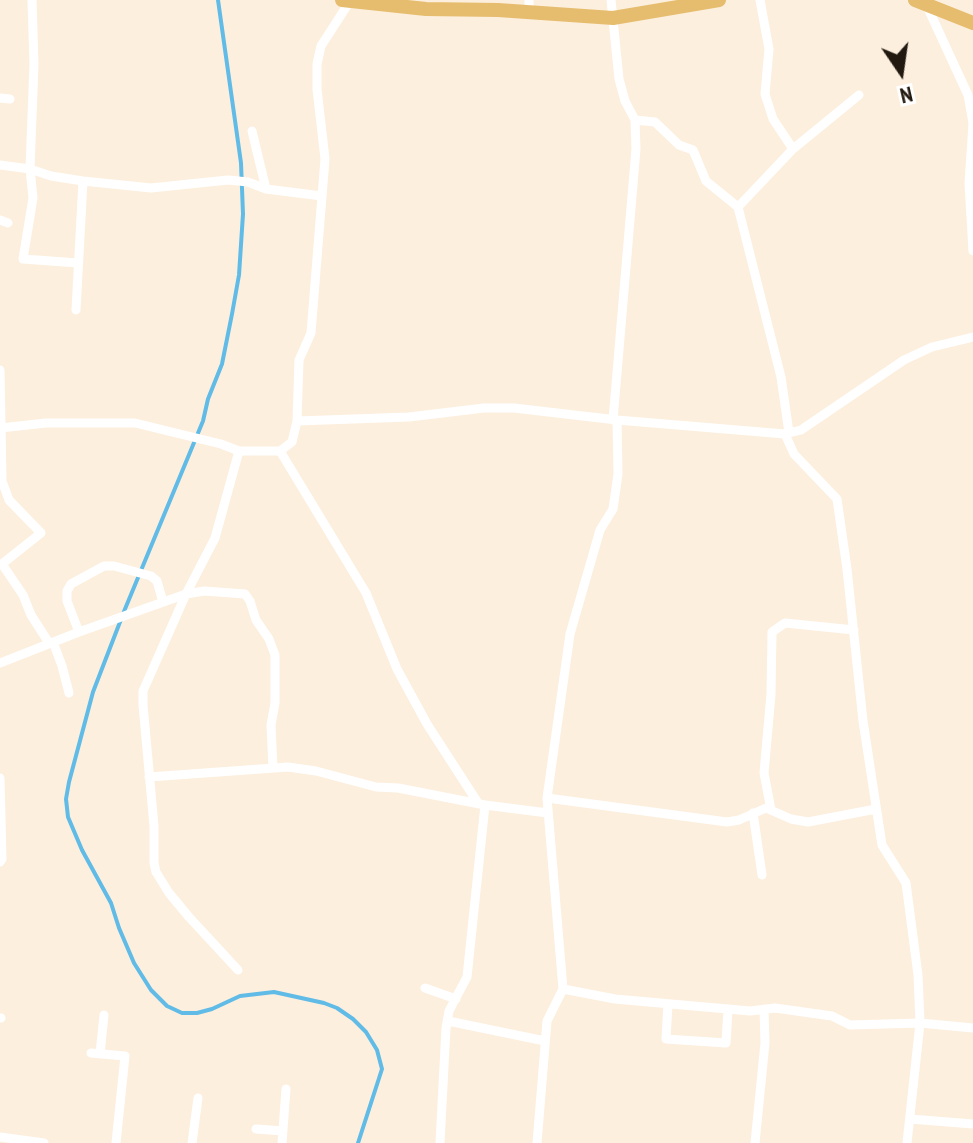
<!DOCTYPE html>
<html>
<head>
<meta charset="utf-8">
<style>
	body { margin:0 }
	#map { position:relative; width:973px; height:1143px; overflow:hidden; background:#fdefde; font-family:"PT Sans Narrow",sans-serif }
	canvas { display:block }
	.north { position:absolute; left:861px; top:32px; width:80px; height:80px; -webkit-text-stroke:6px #fff; paint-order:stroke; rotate:167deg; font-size:22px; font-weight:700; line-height:32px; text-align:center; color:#221a10 }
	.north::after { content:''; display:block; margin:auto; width:28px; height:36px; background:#221a10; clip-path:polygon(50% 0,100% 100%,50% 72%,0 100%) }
</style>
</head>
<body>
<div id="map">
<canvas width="973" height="1143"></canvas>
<div class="north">N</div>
</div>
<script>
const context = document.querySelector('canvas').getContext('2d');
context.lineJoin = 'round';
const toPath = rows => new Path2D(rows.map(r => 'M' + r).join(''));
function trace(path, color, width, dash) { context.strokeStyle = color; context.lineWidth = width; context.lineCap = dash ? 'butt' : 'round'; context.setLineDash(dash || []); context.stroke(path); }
trace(toPath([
	[218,0,241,163,243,214,239,275,232,314,222,364,208,399,203,421,125,609,93,692,69,782,66,799,68,817,82,850,111,903,119,928,134,963,151,990,167,1006,182,1013,197,1013,212,1009,240,996,274,992,324,1003,337,1008,353,1019,366,1032,377,1050,382,1069,358,1143]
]), '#61bbe7', 4);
trace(toPath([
	[32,0,34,64,30,169,33,198,23,259,78,263],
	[529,0,529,12],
	[611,0,619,79,625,101,635,120,636,149,613,420],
	[760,0,769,49,765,94,773,119,793,149],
	[926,4,968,95,973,123],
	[0,98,10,99],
	[635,120,655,122,679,145,693,150,706,181,738,207,781,377,789,433],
	[973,124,969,183,973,251],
	[252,131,266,189,322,196],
	[0,165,30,169,51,176,83,181,151,188,228,180,248,182,266,189],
	[738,207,793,149,859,95],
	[0,220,8,223],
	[76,310,83,181],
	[0,370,2,481,9,500,41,533,2,564,23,595,31,615,49,643],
	[297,421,299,360,311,333,325,159,317,89,317,64,321,46,350,1],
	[0,428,46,423,135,423,221,444,239,451,280,451,292,442,297,421,409,417,484,408,514,408,617,420,785,434,801,430,904,360,932,347,973,337],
	[785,434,794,454,837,499,847,569,863,721,882,845,906,883,918,975,920,1023,907,1143],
	[280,451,366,593,397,669,427,724,478,803],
	[79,632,67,601,67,591,71,584,104,566,114,566,151,576,157,581,163,602],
	[53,642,62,666,69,693],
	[0,663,79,632,186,594,215,538,239,451],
	[149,777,288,767,316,771,376,787,398,788,485,805,548,813],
	[0,778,2,859,0,862],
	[547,798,727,822,739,820,766,808,791,819,808,822,876,809],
	[771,810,764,773,771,694,772,632,785,623,854,630],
	[753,813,762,875],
	[238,970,189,917,169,893,156,872,154,863,154,826,143,705,143,691,186,594,204,591,245,594,250,601,256,620,269,639,275,655,275,703,271,725,273,768],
	[425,988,456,999],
	[563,989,615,999,750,1011,775,1008,832,1016,850,1025,920,1023,973,1028],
	[668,1004,666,1039,726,1043,728,1009],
	[0,1018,1,1018],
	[448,1021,545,1041],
	[91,1053,125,1056,116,1143],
	[100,1054,104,1015],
	[910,1119,973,1124],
	[256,1129,283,1131],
	[0,1137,44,1143],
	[192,1143,198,1098],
	[282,1143,286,1089],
	[440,1143,446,1028,449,1011,467,977,485,805],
	[537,1143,547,1021,563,989,547,798,570,634,600,530,613,509,618,474,617,420],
	[755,1143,765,1043,764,1009]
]), '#fff', 9);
trace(toPath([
	[342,0,426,9,498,10,613,18,719,0],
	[915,0,973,23]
]), '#e6bd6e', 14);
</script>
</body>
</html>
